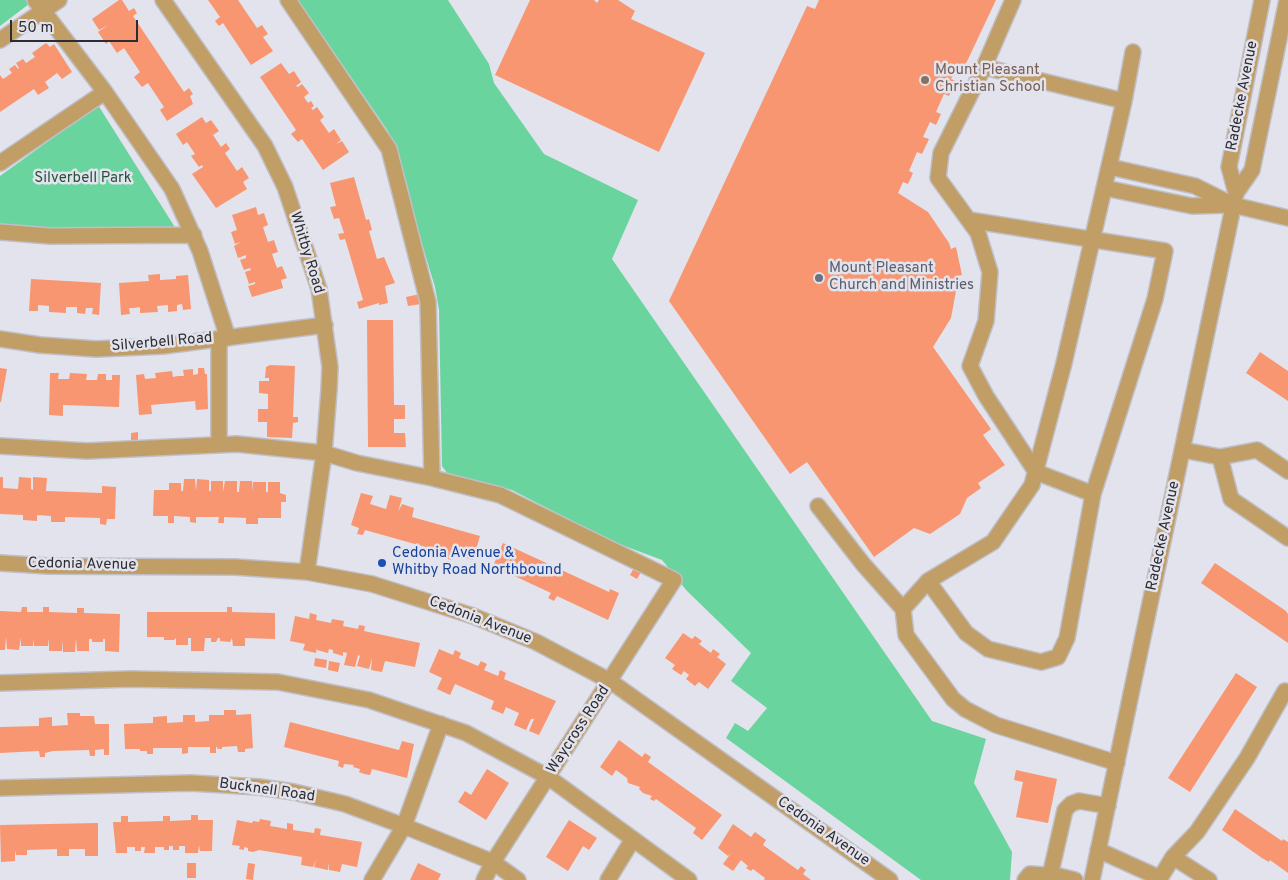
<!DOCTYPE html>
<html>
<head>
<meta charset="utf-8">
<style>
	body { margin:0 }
	#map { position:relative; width:1288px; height:880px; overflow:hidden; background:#e3e3ee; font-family:Overpass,sans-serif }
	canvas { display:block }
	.scale { position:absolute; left:10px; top:20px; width:128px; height:22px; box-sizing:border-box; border:2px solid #2d2d31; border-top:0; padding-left:6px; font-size:15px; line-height:18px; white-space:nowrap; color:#2d2d31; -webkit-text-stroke:4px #e3e3ee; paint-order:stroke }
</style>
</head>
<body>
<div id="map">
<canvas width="1288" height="880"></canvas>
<div class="scale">50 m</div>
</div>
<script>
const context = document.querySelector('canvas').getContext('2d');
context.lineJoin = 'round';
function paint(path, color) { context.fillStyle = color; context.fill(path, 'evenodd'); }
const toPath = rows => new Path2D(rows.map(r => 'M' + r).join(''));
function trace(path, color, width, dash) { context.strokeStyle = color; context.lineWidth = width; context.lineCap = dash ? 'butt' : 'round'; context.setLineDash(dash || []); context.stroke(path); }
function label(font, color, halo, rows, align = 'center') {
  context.font = font + ' Overpass,sans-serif'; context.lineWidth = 5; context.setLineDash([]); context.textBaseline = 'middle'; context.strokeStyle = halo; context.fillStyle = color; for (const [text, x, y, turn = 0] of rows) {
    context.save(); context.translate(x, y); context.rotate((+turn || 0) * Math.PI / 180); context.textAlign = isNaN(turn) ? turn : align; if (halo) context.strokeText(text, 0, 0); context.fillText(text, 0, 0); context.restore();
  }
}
paint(toPath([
	[0,0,26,0,29,4,0,26],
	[298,0,448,0,489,64,494,83,544,154,638,200,612,259,932,721,986,739,974,783,1012,852,1010,880,921,880,726,738,735,723,748,731,767,708,731,681,751,653,687,591,662,560,611,541,512,490,447,473,442,466,439,310,435,287,388,131],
	[98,105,176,229,6,232,0,228,0,176]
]), '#69d49e');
paint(toPath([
	[119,0,122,0,129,11,134,8,137,13,133,16,184,92,189,88,193,94,190,96,193,104,167,121,160,110,164,107,148,83,142,87,134,77,140,72,124,48,117,53,109,41,106,44,98,32,108,25,99,30,92,19],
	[208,0,238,0,257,28,262,25,268,34,263,37,273,51,251,65,223,23,219,26,215,21,220,17],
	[530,0,594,0,597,3,599,0,618,0,635,11,631,19,705,53,659,152,495,75],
	[819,0,996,0,962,72,956,69,951,79,956,81,949,96,944,94,936,112,941,114,936,125,930,122,923,137,929,139,922,154,917,152,909,171,913,173,908,184,903,182,898,193,928,212,949,243,951,249,956,247,962,275,957,276,958,280,951,318,933,347,991,429,983,435,1005,465,978,483,981,488,967,498,960,514,930,534,914,528,874,557,807,462,790,474,669,301,807,6,815,9],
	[46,43,50,47,54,44,72,72,62,79,57,73,45,82,49,88,38,95,34,89,0,112,0,75,3,79,12,73,9,69,15,65,18,69,19,68,16,63,23,59,26,63,35,57,32,53],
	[281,63,289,74,294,71,301,82,296,86,298,87,302,84,309,93,304,97,308,103,311,101,314,106,311,108,313,110,317,107,324,117,320,120,329,133,334,129,341,140,336,144,342,141,349,152,323,170,302,139,298,142,291,134,296,130,260,77],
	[202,117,206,123,211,120,219,131,213,135,221,147,226,143,230,149,225,153,237,171,242,167,249,178,243,182,247,189,216,208,192,174,203,167,202,165,199,167,191,156,195,154,187,142,183,145,176,134],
	[354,177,366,220,369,219,372,230,369,231,377,259,384,257,395,283,385,286,388,303,379,305,379,303,359,309,357,302,363,300,349,252,345,239,340,240,338,234,344,233,339,218,334,219,330,207,336,206,330,183],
	[256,207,258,215,264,213,268,225,263,227,268,242,274,240,278,252,272,254,277,268,282,266,287,278,281,280,283,288,252,297,248,286,255,284,255,282,249,284,245,272,251,270,250,268,244,270,240,260,246,258,246,255,238,258,234,246,241,242,235,244,231,232,237,230,232,215],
	[160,274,160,280,176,279,176,276,188,275,191,309,183,310,182,304,177,305,177,311,168,312,168,305,157,306,158,312,140,313,140,307,134,308,129,308,130,314,121,315,119,283,149,281,148,275],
	[31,279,101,283,99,315,92,314,93,308,86,308,85,314,77,313,77,307,66,307,66,313,49,312,49,306,38,305,38,311,29,311],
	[420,294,421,304,408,306,406,297],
	[367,320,393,320,394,405,405,405,405,419,394,419,394,433,405,433,406,447,368,447],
	[1260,352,1288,371,1288,401,1246,373],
	[270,365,295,366,293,417,298,417,298,422,293,423,292,438,267,437,267,422,258,422,258,409,268,409,268,394,259,393,259,381,269,381,269,378,265,378,266,367],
	[0,368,7,369,1,402,0,402],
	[198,368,204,368,205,374,207,374,208,409,196,410,195,401,151,405,152,414,139,415,136,375,144,374,145,379,156,378,155,373,172,371,173,377,178,376,184,376,183,370,193,369,193,375,198,374],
	[50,373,59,373,58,379,69,379,70,373,87,374,86,380,97,380,98,374,106,374,106,380,112,380,112,375,120,375,119,407,63,405,63,416,49,415],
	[138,432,138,441,131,441,131,433],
	[0,477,3,477,3,488,18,489,19,477,31,478,31,489,33,490,33,477,47,478,46,491,102,493,102,486,116,487,115,519,107,519,106,525,100,524,100,518,65,517,65,522,51,522,51,516,37,515,37,521,23,520,23,515,0,514],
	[184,479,195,479,196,491,197,479,209,480,209,491,211,491,211,481,223,481,223,492,225,481,237,481,237,492,239,492,240,481,252,481,252,492,253,482,266,482,266,492,268,492,268,482,280,482,280,493,286,495,286,502,281,502,281,518,258,518,258,524,246,524,246,518,224,517,224,523,218,523,219,517,196,517,196,523,190,522,190,517,174,516,174,523,168,523,168,516,153,516,154,490,169,490,169,483,181,483,181,491,183,491],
	[361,493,373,496,370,504,386,509,390,495,402,498,398,512,402,504,414,508,412,517,480,536,473,560,459,556,459,558,452,556,451,560,444,558,438,557,440,551,365,530,363,535,357,534,359,528,351,525],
	[503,543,609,592,610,589,619,593,608,620,557,596,554,601,548,598,551,593,493,566],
	[1215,563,1286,611,1288,614,1288,643,1201,583],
	[634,568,641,572,637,579,630,575],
	[22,607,27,607,27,612,43,612,43,607,49,607,49,612,77,613,77,608,84,608,84,613,120,614,119,652,105,651,105,639,103,639,103,642,92,642,92,639,89,639,89,651,77,651,76,638,75,652,63,652,63,640,62,651,49,651,49,638,48,646,34,646,33,638,33,646,21,646,21,637,19,650,7,649,6,637,5,650,0,650,0,611,21,612],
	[227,607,232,607,232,612,275,613,275,639,245,638,245,646,233,646,232,638,230,642,220,641,220,638,218,638,216,642,211,642,211,638,205,638,204,651,191,651,191,638,188,638,188,645,176,645,176,638,174,640,164,640,164,637,147,637,147,612,227,612],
	[310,613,317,615,316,620,331,623,332,619,344,621,343,626,358,629,359,625,365,626,364,631,420,643,415,667,385,661,382,672,371,670,372,658,369,669,357,666,360,656,358,655,355,667,344,665,347,653,343,652,343,656,333,653,333,650,329,649,328,653,317,650,317,647,316,653,303,650,305,644,290,641,295,616,309,619],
	[683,633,692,639,695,636,702,641,699,644,711,653,713,649,720,654,717,657,726,664,708,689,699,682,695,686,686,679,689,675,684,671,681,675,672,669,675,665,665,658],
	[439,649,453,655,455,650,461,653,459,658,478,666,481,661,487,664,484,670,498,676,500,670,506,673,504,679,556,701,539,735,529,731,534,719,531,719,526,730,514,725,519,713,506,707,503,714,491,709,494,701,455,684,450,695,437,689,442,678,429,672],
	[315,658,327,660,326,668,314,666],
	[329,661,340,663,338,672,328,670],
	[1236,673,1257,687,1190,792,1168,778],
	[224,710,236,710,236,715,251,714,253,748,245,749,245,752,238,752,237,746,222,747,222,749,218,749,216,746,216,753,210,753,210,747,188,747,188,753,182,754,182,748,153,748,153,754,147,754,147,751,140,751,140,749,125,749,124,724,153,723,153,717,167,716,167,723,183,722,183,715,195,715,195,722,209,721,209,715,224,715],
	[67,713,80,713,80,716,94,716,95,724,109,724,109,755,104,755,104,749,95,750,95,756,90,756,89,750,53,751,45,753,45,757,40,757,39,751,0,753,0,727,39,726,39,718,52,717,52,726,68,725],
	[290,722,399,750,402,741,414,744,407,778,372,769,370,775,364,774,359,772,360,769,353,767,354,765,344,764,343,768,338,766,339,761,284,747],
	[619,740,642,757,645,753,651,757,648,762,722,815,702,840,693,833,696,828,656,799,654,801,650,799,652,796,643,793,639,789,640,787,628,783,627,778,616,770,612,776,600,767],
	[487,769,509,783,486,820,458,802,465,791,471,795],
	[1016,770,1057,779,1048,823,1016,817,1023,782,1014,780],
	[1235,809,1282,841,1283,839,1288,842,1288,873,1270,860,1269,862,1262,858,1222,830],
	[191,815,198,815,198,820,213,820,212,851,200,851,199,845,198,853,185,853,185,846,179,846,179,850,173,850,173,846,169,846,169,850,164,850,164,847,155,847,155,853,144,853,145,847,141,847,141,851,135,851,135,847,127,847,127,853,116,853,113,822,121,822,121,816,128,816,128,822,163,821,163,816,170,816,170,821,191,820],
	[260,819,271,821,270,826,287,829,287,823,293,824,293,830,314,833,315,828,321,829,320,835,362,842,357,867,342,864,340,872,329,870,329,862,328,870,314,867,316,859,313,867,301,865,302,857,259,850,253,852,248,851,248,848,244,847,244,850,239,849,240,846,232,845,237,820,252,823,253,821,259,822],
	[569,820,597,838,589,850,583,846,568,871,546,857],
	[98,823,98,856,85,856,85,849,69,849,69,856,57,856,57,849,27,850,27,855,16,855,15,850,15,861,1,862,0,825],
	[733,824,751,837,755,832,766,840,763,845,798,870,801,866,806,870,803,874,811,880,764,880,765,878,753,869,751,871,746,868,748,866,741,860,733,871,723,864,731,853,728,856,718,848],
	[187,863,196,863,196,878,187,878],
	[248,863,255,864,253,880,246,879],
	[418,863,441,874,438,880,410,880]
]), '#f79670');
const minor = toPath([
	[35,0,105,92,172,189,200,251,228,338],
	[163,0,265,146,285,187,319,289,330,367,329,390,324,453,307,572],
	[288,0,389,149,428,302,432,478],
	[1013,0,984,67,1124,101,1064,363,1032,485,993,542,928,581,903,609,906,635,953,699,965,709,996,725,1117,763],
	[0,40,59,0],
	[1124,101,1133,52],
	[0,163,105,92],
	[1110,167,1195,186,1233,205,1288,218],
	[1105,188,1192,206,1229,205],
	[1236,193,1229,167,1262,0],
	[969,220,1165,251,1155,299,1093,494,1036,472,986,396,970,366,986,321,990,272,978,233,938,178,941,153,984,67],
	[0,232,50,236,194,235],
	[0,339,40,345,96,349,163,346,325,325],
	[219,339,219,445],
	[0,446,87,451,237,444,324,453,357,463,432,478,500,495,674,580,493,862,484,880],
	[1183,450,1220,457,1257,450,1288,471],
	[1220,457,1231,499,1288,538],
	[818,506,863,564,903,609],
	[0,563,48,566,235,567,307,572,372,584,473,616,536,642,610,681,890,880],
	[928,581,966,633,988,649,1041,662,1058,657,1067,638,1093,494],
	[0,683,130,679,278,682,369,700,466,733,548,777,689,880],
	[0,788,191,783,259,787,294,792,345,804,404,826,493,862,518,880],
	[1098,850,1160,878],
	[1173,857,1197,832,1247,758,1285,691],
	[1050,876,1065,810,1071,804,1079,801,1108,806],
	[372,880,404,826,441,724],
	[608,880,633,839],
	[1025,880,1030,874,1059,876,1075,880],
	[1092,880,1236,193,1252,170,1287,0],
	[1159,880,1173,857,1209,880]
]);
trace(minor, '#bfbfc8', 18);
trace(minor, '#c19e66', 15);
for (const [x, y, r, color] of [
	[925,80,5,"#8d6e63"],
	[819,278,5,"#6b7280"],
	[382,563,5,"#1a4fb4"]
]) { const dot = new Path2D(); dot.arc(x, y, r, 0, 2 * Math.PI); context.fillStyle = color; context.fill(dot); trace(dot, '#e3e3ee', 2); }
label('15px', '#785e54', '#e3e3ee', [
	["Mount Pleasant",935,71],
	["Christian School",935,88]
], 'left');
label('15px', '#2d2d31', '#e3e3ee', [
	["Radecke Avenue",1243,96,-79],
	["Whitby Road",306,253,73],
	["Silverbell Road",162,343,-5],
	["Radecke Avenue",1164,536,-78],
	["Cedonia Avenue",82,565,1],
	["Cedonia Avenue",480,621,21],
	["Waycross Road",579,730,-57],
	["Bucknell Road",267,791,8],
	["Cedonia Avenue",823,832,35]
]);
label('15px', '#25523b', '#e3e3ee', [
	["Silverbell Park",83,179]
]);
label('15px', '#5b616d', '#e3e3ee', [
	["Mount Pleasant",829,269],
	["Church and Ministries",829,286]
], 'left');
label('15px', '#164399', '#e3e3ee', [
	["Cedonia Avenue &",392,554],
	["Whitby Road Northbound",392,571]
], 'left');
</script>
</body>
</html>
